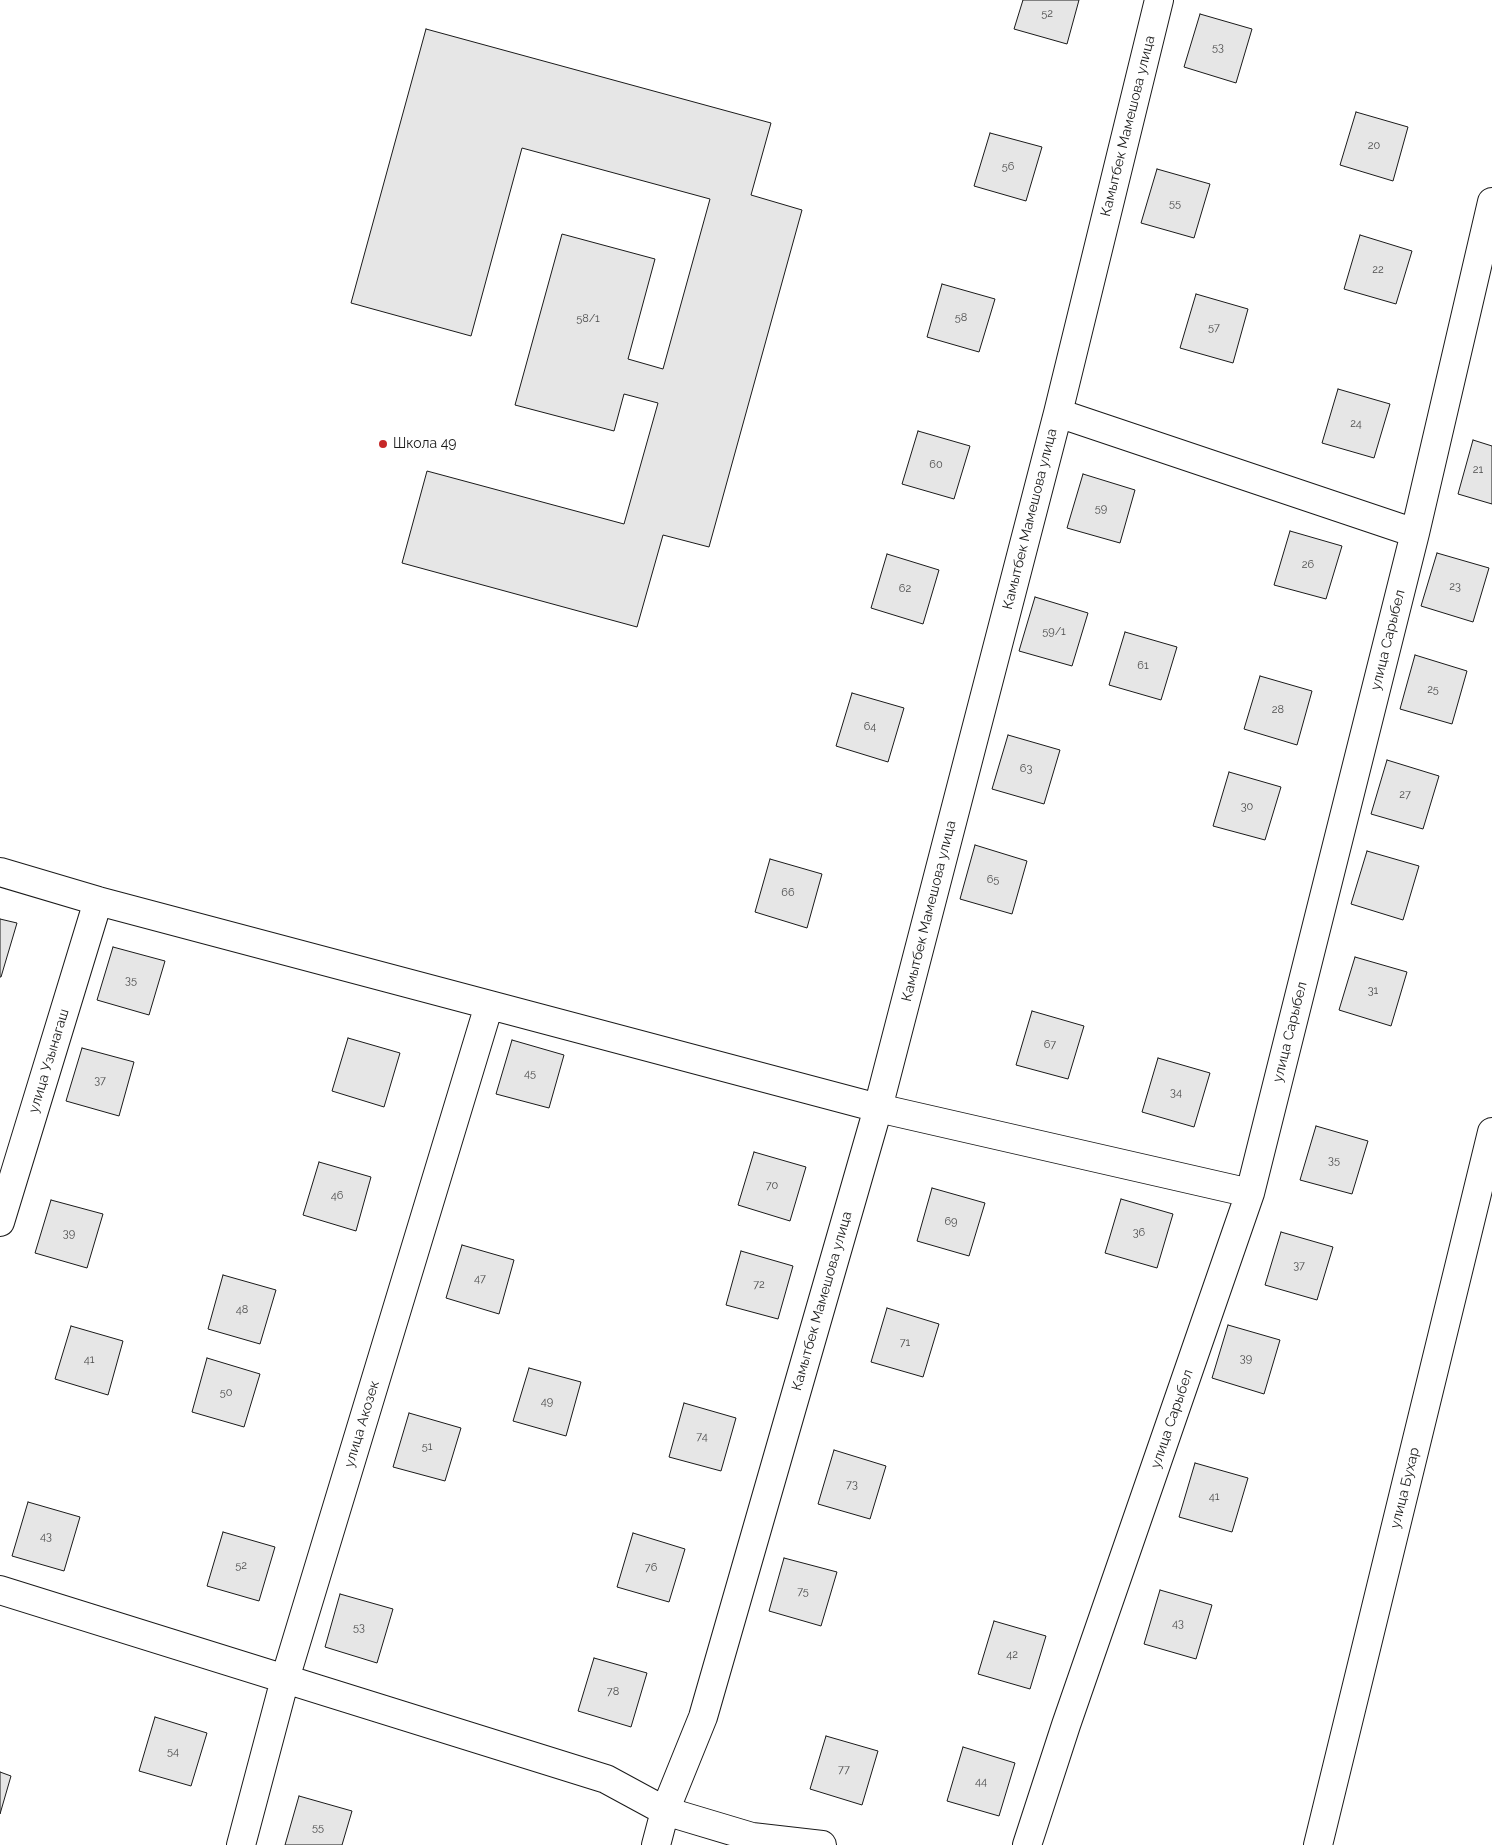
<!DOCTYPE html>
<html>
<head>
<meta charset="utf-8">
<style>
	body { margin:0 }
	canvas { display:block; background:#fff }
</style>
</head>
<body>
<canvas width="1492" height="1845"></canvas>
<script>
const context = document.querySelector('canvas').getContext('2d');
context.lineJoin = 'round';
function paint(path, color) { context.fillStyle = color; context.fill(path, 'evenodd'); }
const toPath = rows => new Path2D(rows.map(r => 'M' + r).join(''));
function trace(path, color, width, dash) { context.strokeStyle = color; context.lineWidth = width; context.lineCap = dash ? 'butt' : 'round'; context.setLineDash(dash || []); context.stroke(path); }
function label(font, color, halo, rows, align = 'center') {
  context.font = font + ' Raleway,sans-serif'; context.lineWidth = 4; context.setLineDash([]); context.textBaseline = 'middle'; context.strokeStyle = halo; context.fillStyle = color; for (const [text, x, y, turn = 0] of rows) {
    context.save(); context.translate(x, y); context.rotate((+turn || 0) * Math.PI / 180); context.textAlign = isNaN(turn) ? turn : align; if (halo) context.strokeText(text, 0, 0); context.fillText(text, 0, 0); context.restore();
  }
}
const building = toPath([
	[1023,0,1079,0,1067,44,1014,29,1023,0],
	[1200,14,1252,29,1236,83,1184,67,1200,14],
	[426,29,771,123,751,195,802,210,709,547,663,535,637,627,402,563,427,471,624,524,658,403,624,394,614,431,515,405,562,234,655,259,628,359,663,369,710,199,522,148,471,336,351,303,426,29],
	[1356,112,1408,127,1393,181,1340,165,1356,112],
	[990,133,1042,147,1026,201,974,186,990,133],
	[1157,169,1210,184,1194,238,1141,223,1157,169],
	[1360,235,1412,251,1396,304,1344,289,1360,235],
	[942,284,995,299,979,352,927,337,942,284],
	[1196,294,1248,309,1233,363,1180,348,1196,294],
	[1338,389,1390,404,1374,458,1322,443,1338,389],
	[918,431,970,446,954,499,902,484,918,431],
	[1473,440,1492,446,1492,504,1458,494,1473,440],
	[1083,474,1135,490,1120,543,1067,528,1083,474],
	[1290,531,1342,546,1326,599,1274,585,1290,531],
	[1437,553,1489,568,1473,622,1421,606,1437,553],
	[887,554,939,570,923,624,871,608,887,554],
	[1035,597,1088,613,1072,666,1019,651,1035,597],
	[1125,632,1177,647,1161,700,1109,685,1125,632],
	[1415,655,1467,671,1452,724,1400,709,1415,655],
	[1260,676,1312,691,1297,745,1244,729,1260,676],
	[852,693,904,708,888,762,836,746,852,693],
	[1008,735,1060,750,1044,804,992,789,1008,735],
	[1387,760,1439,776,1423,829,1371,814,1387,760],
	[1229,772,1281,787,1265,840,1213,826,1229,772],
	[975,845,1027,861,1012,914,960,899,975,845],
	[1367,851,1419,866,1403,920,1351,904,1367,851],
	[770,859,822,874,807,928,755,912,770,859],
	[0,919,17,923,1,977,0,977,0,919],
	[113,947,165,961,149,1015,97,1000,113,947],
	[1355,957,1407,972,1391,1026,1339,1010,1355,957],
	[1032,1011,1084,1026,1068,1079,1016,1065,1032,1011],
	[348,1038,400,1053,384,1107,332,1091,348,1038],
	[512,1040,564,1055,549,1108,496,1094,512,1040],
	[82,1048,134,1062,119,1116,66,1101,82,1048],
	[1158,1058,1210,1073,1194,1127,1142,1112,1158,1058],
	[1316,1126,1368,1141,1352,1194,1300,1180,1316,1126],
	[754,1152,806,1167,790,1221,738,1205,754,1152],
	[319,1162,371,1177,356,1231,303,1215,319,1162],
	[932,1188,985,1203,969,1256,917,1241,932,1188],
	[1121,1199,1173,1214,1157,1268,1105,1253,1121,1199],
	[51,1200,103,1214,87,1268,35,1253,51,1200],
	[1281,1232,1333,1247,1317,1300,1265,1285,1281,1232],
	[462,1245,514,1260,499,1314,446,1298,462,1245],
	[741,1251,793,1266,778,1319,726,1305,741,1251],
	[223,1275,276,1290,260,1344,208,1329,223,1275],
	[887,1308,939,1324,923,1377,871,1362,887,1308],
	[1228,1325,1280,1340,1264,1394,1212,1378,1228,1325],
	[71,1326,123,1341,108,1395,55,1379,71,1326],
	[207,1358,260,1374,244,1427,192,1412,207,1358],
	[529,1368,581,1382,566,1436,513,1421,529,1368],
	[684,1403,736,1418,721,1471,669,1457,684,1403],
	[409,1413,461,1428,445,1481,393,1467,409,1413],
	[834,1450,886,1466,870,1519,818,1504,834,1450],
	[1195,1463,1248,1478,1232,1532,1179,1517,1195,1463],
	[28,1502,80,1517,64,1571,12,1556,28,1502],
	[223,1532,275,1547,259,1601,207,1586,223,1532],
	[633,1533,685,1549,669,1602,617,1587,633,1533],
	[784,1558,837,1572,821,1626,769,1611,784,1558],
	[1160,1590,1212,1605,1196,1659,1144,1644,1160,1590],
	[340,1594,393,1609,377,1663,325,1647,340,1594],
	[994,1621,1046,1636,1030,1689,978,1674,994,1621],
	[594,1658,647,1673,631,1727,578,1711,594,1658],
	[155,1717,207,1733,191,1786,139,1771,155,1717],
	[826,1736,878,1751,862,1805,810,1789,826,1736],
	[963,1747,1015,1763,999,1816,947,1801,963,1747],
	[0,1772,11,1776,0,1814,0,1772],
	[299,1796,352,1811,342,1845,285,1845,299,1796]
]);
paint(building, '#e6e6e6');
trace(building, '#1a1a1a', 1);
const minor = toPath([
	[1058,413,1415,533],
	[0,872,98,901,878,1108,1250,1193],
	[0,1222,98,901],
	[0,1590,606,1779,665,1811,752,1837,822,1845],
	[241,1845,285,1679,489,1005],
	[656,1845,665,1811,703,1717,878,1108,1058,413,1159,0],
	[1027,1845,1066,1725,1250,1193,1415,533,1492,202],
	[1318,1845,1492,1132]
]);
trace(minor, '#1a1a1a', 30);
trace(minor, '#fff', 28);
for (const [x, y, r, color] of [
	[383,444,5,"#c62828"]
]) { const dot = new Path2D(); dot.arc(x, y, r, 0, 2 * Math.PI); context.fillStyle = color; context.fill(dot); trace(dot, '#fff', 2); }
label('11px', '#4d4d4d', null, [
	["52",1047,14],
	["53",1218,48],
	["20",1374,146],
	["56",1008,167],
	["55",1175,204],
	["22",1378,270],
	["58",961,318],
	["58/1",588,319],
	["57",1214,328],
	["24",1356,424],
	["60",936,465],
	["21",1478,470],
	["59",1101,509],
	["26",1308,565],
	["23",1455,587],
	["62",905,589],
	["59/1",1054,632],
	["61",1143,666],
	["25",1433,690],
	["28",1278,710],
	["64",870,727],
	["63",1026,769],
	["27",1405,795],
	["30",1247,807],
	["65",993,880],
	["66",788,893],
	["35",131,981],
	["31",1373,991],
	["67",1050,1045],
	["45",530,1074],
	["37",100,1081],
	["34",1176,1093],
	["35",1334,1161],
	["70",772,1186],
	["46",337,1196],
	["69",951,1222],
	["36",1139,1233],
	["39",69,1234],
	["37",1299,1266],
	["47",480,1279],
	["72",759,1285],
	["48",242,1310],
	["71",905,1343],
	["39",1246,1359],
	["41",89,1360],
	["50",226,1393],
	["49",547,1402],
	["74",702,1437],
	["51",427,1447],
	["73",852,1485],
	["41",1214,1497],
	["43",46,1537],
	["52",241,1566],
	["76",651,1568],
	["75",803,1592],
	["43",1178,1624],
	["53",359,1628],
	["42",1012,1655],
	["78",613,1692],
	["54",173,1752],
	["77",844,1770],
	["44",981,1782],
	["55",318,1828]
]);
label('14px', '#1a1a1a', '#fff', [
	["Камытбек Мамешова улица",1128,126,-76],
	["Камытбек Мамешова улица",1030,519,-76],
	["улица Сарыбел",1388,640,-76],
	["Камытбек Мамешова улица",929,911,-76],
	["улица Сарыбел",1290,1032,-76],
	["улица Узынагаш",49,1061,-73],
	["Камытбек Мамешова улица",822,1301,-74],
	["улица Сарыбел",1172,1419,-71],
	["улица Акозек",362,1424,-73],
	["улица Бухар",1405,1488,-76]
]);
label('14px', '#1a1a1a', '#fff', [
	["Школа 49",393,444]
], 'left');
</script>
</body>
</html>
